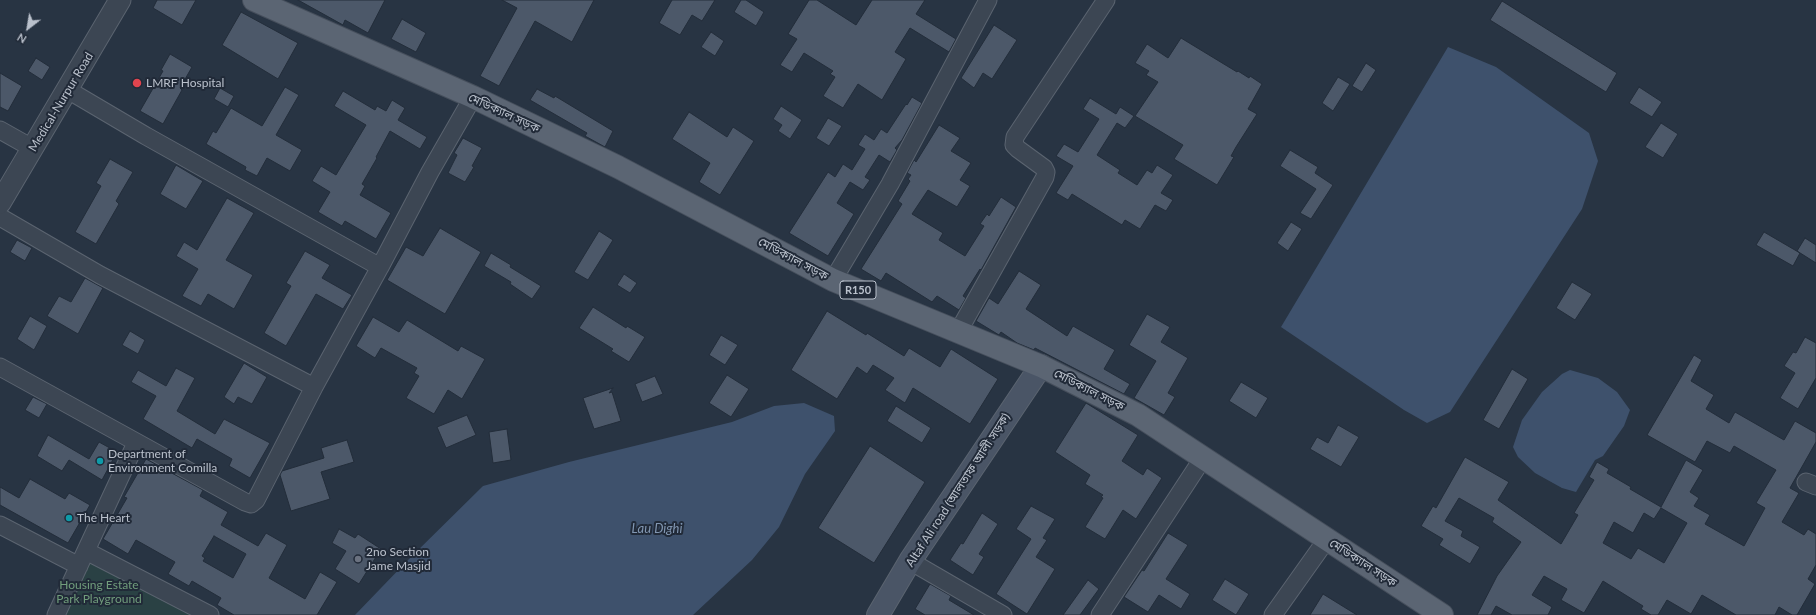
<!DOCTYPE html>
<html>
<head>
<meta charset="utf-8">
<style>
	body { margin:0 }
	#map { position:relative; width:1816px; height:615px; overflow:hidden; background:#283443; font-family:Lato,sans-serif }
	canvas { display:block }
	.north { position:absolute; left:8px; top:8px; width:40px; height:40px; -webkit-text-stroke:3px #212a38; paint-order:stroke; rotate:211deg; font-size:11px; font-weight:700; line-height:16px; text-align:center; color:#bac1cc }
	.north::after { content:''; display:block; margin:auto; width:14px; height:18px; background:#bac1cc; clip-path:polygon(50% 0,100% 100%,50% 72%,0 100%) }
</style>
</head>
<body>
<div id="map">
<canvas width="1816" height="615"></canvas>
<div class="north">N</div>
</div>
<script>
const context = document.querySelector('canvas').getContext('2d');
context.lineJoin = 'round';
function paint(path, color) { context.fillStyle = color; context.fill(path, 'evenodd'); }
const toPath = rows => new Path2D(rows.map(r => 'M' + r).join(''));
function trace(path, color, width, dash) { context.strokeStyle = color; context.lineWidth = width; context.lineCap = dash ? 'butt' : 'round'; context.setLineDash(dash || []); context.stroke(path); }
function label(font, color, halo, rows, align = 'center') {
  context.font = font + ' Lato,"Noto Sans Bengali",sans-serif'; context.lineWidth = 4; context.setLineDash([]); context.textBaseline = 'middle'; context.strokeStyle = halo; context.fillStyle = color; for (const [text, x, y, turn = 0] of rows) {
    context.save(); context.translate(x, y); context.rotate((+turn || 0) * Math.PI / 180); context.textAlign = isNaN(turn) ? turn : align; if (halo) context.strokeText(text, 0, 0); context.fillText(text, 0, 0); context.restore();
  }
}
paint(toPath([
	[89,560,191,615,63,615]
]), '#2a4144');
paint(toPath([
	[1448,47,1496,67,1589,133,1598,161,1582,209,1450,412,1427,423,1404,410,1281,327],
	[1570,370,1598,378,1617,392,1630,410,1624,426,1603,456,1595,460,1576,492,1562,488,1535,473,1518,457,1513,447,1522,420,1542,392,1562,374],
	[804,403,834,416,835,431,805,474,779,527,752,560,693,615,355,615,407,561,483,486,569,462,732,422,774,406]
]), '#3e516c');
const building = toPath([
	[157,0,196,0,182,25,153,8,157,0],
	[298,0,385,0,368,33,345,20,343,25,298,0],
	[502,0,594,0,572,42,535,21,499,86,480,76,517,8,502,0],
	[672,0,715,0,702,21,692,15,680,35,659,23,672,0],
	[741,0,746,0,764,12,756,26,734,12,741,0],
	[809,0,817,0,856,25,872,0,925,0,916,14,956,39,949,52,910,28,895,52,906,59,882,100,858,84,843,108,823,96,835,77,830,74,833,71,804,53,792,72,780,65,797,39,788,34,809,0],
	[1502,1,1617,73,1606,92,1490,20,1502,1],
	[241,12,298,43,278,79,222,45,241,12],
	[402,19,426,33,416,52,391,39,402,19],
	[994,25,1017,40,992,79,983,73,974,88,961,78,994,25],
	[711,32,724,41,715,56,701,47,711,32],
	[1181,38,1237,72,1238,71,1249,78,1250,76,1262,84,1248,109,1257,114,1236,147,1231,156,1234,157,1217,185,1174,159,1183,145,1135,116,1158,82,1146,75,1149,71,1135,63,1147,44,1168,58,1181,38],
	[170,54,192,67,180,88,182,90,163,124,140,111,163,71,161,70,170,54],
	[36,58,50,67,42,80,28,71,36,58],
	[1366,63,1376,70,1362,92,1352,86,1366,63],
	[0,73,22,86,8,111,0,107,0,73],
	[1338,77,1350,84,1333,111,1322,103,1338,77],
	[285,87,299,95,276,135,302,150,290,171,267,158,257,176,245,170,246,167,206,144,213,131,216,133,231,108,262,126,285,87],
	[1639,87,1662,102,1652,117,1629,103,1639,87],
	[220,88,234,96,228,107,214,99,220,88],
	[537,89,554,98,555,96,613,131,605,147,585,136,587,133,530,100,537,89],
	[343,91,375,110,377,106,386,111,392,100,405,108,398,120,427,137,420,149,390,131,376,157,377,158,362,184,365,186,360,195,391,213,376,239,345,221,342,226,318,212,330,192,312,181,321,166,336,175,366,125,334,106,343,91],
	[912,97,922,103,902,140,895,148,897,150,890,162,879,155,865,177,870,180,863,190,850,182,837,203,854,214,828,256,789,233,828,172,835,177,843,164,852,170,865,149,858,145,865,134,874,140,881,129,887,133,906,104,907,105,912,97],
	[1090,98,1116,114,1120,107,1134,116,1125,128,1117,123,1097,155,1120,170,1118,173,1137,185,1147,170,1152,173,1157,165,1173,175,1161,193,1173,200,1166,211,1155,205,1140,229,1125,220,1122,225,1072,194,1068,200,1056,193,1073,166,1056,156,1064,144,1078,152,1099,119,1083,109,1090,98],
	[781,106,802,120,790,139,778,131,782,125,773,119,781,106],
	[689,112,727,137,733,127,754,141,720,195,699,182,710,163,672,139,689,112],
	[828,118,842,126,829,146,816,138,828,118],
	[1661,123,1678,134,1663,158,1645,147,1661,123],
	[939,125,960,138,951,151,971,163,960,180,970,186,957,207,928,190,912,214,943,233,939,240,965,256,984,226,980,224,987,214,989,216,1001,197,1016,207,981,270,980,269,963,296,966,298,959,310,937,296,932,302,886,273,881,281,861,269,902,204,898,201,910,181,908,179,911,175,907,173,914,160,916,162,939,125],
	[463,138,482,148,472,166,474,167,465,182,448,173,457,155,454,153,463,138],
	[1290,150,1318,167,1315,173,1333,185,1311,219,1300,213,1316,189,1280,166,1290,150],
	[110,159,133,172,116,201,119,204,96,244,75,232,101,186,96,183,110,159],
	[176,165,203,181,186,209,160,194,176,165],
	[227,198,254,213,226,260,253,275,234,309,208,294,201,306,182,296,198,269,176,256,184,242,197,250,227,198],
	[1291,222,1302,229,1288,251,1277,243,1291,222],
	[440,228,481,252,445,314,387,280,406,247,423,256,440,228],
	[599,231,613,240,588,280,574,272,599,231],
	[1764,232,1800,253,1793,266,1756,245,1764,232],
	[1805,238,1816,245,1816,263,1797,251,1805,238],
	[17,240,32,248,25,261,10,252,17,240],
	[305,251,330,265,322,278,352,295,343,309,316,294,286,346,264,333,291,286,286,283,305,251],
	[491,253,511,265,510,267,541,286,532,299,510,284,511,282,484,266,491,253],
	[1019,271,1041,285,1026,309,1067,336,1073,326,1115,350,1104,369,1130,384,1124,394,1035,348,1034,350,1017,343,1001,332,999,335,976,321,989,298,998,304,1019,271],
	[624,274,637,283,630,293,617,285,624,274],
	[85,278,103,288,78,334,47,316,59,296,71,302,85,278],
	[1572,282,1592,294,1575,320,1556,308,1572,282],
	[593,307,626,328,627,326,645,337,629,362,611,351,613,349,579,328,593,307],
	[827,311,866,335,867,333,904,356,909,348,940,367,951,349,998,379,970,424,913,388,905,403,885,390,894,378,873,365,867,374,857,367,837,399,791,370,827,311],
	[1147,314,1170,327,1161,342,1188,358,1168,393,1175,397,1164,415,1134,398,1156,361,1129,345,1147,314],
	[30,316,47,326,34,350,17,339,30,316],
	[373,317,399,332,407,320,458,351,461,346,485,359,462,399,448,390,434,414,406,398,419,376,414,373,417,368,381,348,375,358,356,346,373,317],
	[130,331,145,340,138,354,122,345,130,331],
	[721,335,738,345,725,365,709,355,721,335],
	[1805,337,1816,343,1816,378,1798,409,1780,398,1795,373,1784,366,1793,352,1796,353,1805,337],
	[1694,355,1702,360,1691,381,1714,395,1706,409,1729,423,1735,412,1784,440,1795,421,1816,433,1816,442,1790,488,1799,493,1782,522,1804,535,1808,529,1816,534,1816,565,1808,579,1815,584,1797,615,1792,615,1779,607,1775,615,1736,615,1702,595,1691,614,1667,600,1658,615,1651,615,1641,609,1643,606,1603,581,1584,613,1561,600,1567,589,1544,576,1532,595,1552,607,1548,615,1512,615,1496,606,1491,615,1477,615,1497,576,1521,542,1492,522,1494,518,1459,498,1445,521,1463,531,1461,536,1480,547,1470,564,1439,545,1443,539,1421,526,1433,506,1436,508,1465,457,1509,482,1498,500,1561,544,1578,515,1574,513,1594,480,1589,477,1597,462,1609,469,1607,473,1631,487,1630,489,1661,507,1686,460,1703,470,1690,492,1699,498,1694,506,1710,515,1705,524,1744,546,1765,508,1756,503,1776,470,1734,446,1730,453,1707,441,1695,462,1647,435,1694,355],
	[1661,508,1687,523,1664,563,1638,548,1631,559,1603,543,1614,522,1633,533,1644,513,1654,519,1661,508],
	[244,363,267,377,252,404,238,397,234,404,224,397,244,363],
	[176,368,195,378,177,411,215,434,224,419,270,443,250,478,229,466,232,459,197,439,192,448,143,419,156,396,131,382,138,370,166,386,176,368],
	[1512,369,1528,379,1499,429,1483,420,1512,369],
	[727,375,749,389,731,417,709,403,727,375],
	[655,376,663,394,642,402,635,384,655,376],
	[1241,382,1268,398,1256,418,1229,401,1241,382],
	[613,388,609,393,612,392,621,421,594,429,583,398,613,388],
	[33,397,47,404,39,418,25,410,33,397],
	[1086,403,1138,435,1122,461,1143,475,1147,468,1162,478,1136,519,1123,510,1105,539,1085,527,1103,498,1101,497,1103,495,1085,484,1090,475,1055,452,1086,403],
	[896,406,931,428,922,443,887,421,896,406],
	[467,415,476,435,446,448,437,427,467,415],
	[1338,425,1359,437,1341,467,1310,449,1317,437,1328,443,1338,425],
	[507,429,511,460,493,463,489,432,507,429],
	[48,435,89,459,99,442,117,452,102,480,69,460,62,471,37,456,48,435],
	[347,440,354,462,321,472,330,499,291,511,280,475,282,471,324,458,321,448,347,440],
	[870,446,925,482,874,563,818,528,870,446],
	[146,459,203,490,200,496,228,512,221,525,258,546,266,533,287,545,269,578,305,599,320,572,337,582,317,615,234,615,217,605,221,598,192,581,189,586,168,574,175,562,136,540,128,554,103,539,127,498,124,497,146,459],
	[214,536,246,554,233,578,203,561,205,558,202,556,214,536],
	[30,479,65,499,69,493,90,505,68,543,0,505,0,487,19,498,30,479],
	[1031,506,1055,519,1043,538,1047,540,1036,557,1055,569,1027,614,996,594,1031,539,1016,529,1031,506],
	[982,513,998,524,979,554,984,557,973,575,950,560,961,543,963,544,982,513],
	[339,529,355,538,358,534,381,549,359,584,335,569,346,551,332,543,339,529],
	[1168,533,1188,545,1166,579,1190,594,1181,609,1159,595,1148,612,1124,597,1142,570,1144,571,1168,533],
	[1225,579,1249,594,1236,615,1212,600,1225,579],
	[1088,580,1099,589,1080,615,1063,615,1088,580],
	[930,584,951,596,949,600,974,615,925,615,915,609,930,584],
	[1323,594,1357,615,1310,615,1323,594]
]);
paint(building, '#4c5869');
trace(building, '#232d3a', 1);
const minor = toPath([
	[68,90,146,136,380,267,430,172,473,97],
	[0,130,32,148],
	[0,217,100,275,314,387,380,267],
	[833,280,890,184,988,0],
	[958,332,1045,177,1046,172,1044,168,1018,149,1014,145,1015,137,1106,0],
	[0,367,245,502,251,504,256,500,314,387],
	[1806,482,1816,486],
	[0,525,79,566],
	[86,551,210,615],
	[910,561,1003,615],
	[56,615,136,443],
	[1100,615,1203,458],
	[1273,615,1327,539]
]);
const tertiary = toPath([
	[0,203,120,0]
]);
const secondary = toPath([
	[878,615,910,561,1041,366]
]);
const primary = toPath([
	[254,0,473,97,618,167,833,280,1041,366,1138,415,1442,615]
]);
trace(minor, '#5b6470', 19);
trace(tertiary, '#5b6470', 23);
trace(secondary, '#5b6470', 24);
trace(primary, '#464f5c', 24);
trace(minor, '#3c4653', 17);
trace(tertiary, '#3c4653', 21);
trace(secondary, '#4a5566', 22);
trace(primary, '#5b6573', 22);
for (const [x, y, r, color] of [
	[137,83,5,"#e0444e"],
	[100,461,4,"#0f9aa8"],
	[69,518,4,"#0f9aa8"],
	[358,559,4,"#6b7280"]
]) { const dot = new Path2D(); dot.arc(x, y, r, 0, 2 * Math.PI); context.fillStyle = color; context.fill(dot); trace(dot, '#212a38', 1.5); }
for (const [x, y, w] of [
	[858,290,36]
]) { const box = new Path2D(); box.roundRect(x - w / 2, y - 9, w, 18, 3); context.fillStyle = '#212a38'; context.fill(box); trace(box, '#bac1cc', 1); }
label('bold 11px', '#bac1cc', null, [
	["R150",858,290]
]);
label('12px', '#bac1cc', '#212a38', [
	["LMRF Hospital",146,83],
	["Department of",108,454],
	["Environment Comilla",108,468],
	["The Heart",77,518],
	["2no Section",366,552],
	["Jame Masjid",366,566]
], 'left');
label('12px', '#bac1cc', '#212a38', [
	["Medical-Nurpur Road",61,102,-59],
	["মেডিক্যাল সড়ক",504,113,25],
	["মেডিক্যাল সড়ক",793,259,28],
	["মেডিক্যাল সড়ক",1089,390,27],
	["Altaf Ali road (আলতাফ আলী সড়ক)",958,490,-57],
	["মেডিক্যাল সড়ক",1363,563,33]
]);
label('12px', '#719d7c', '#212a38', [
	["Housing Estate",99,585],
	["Park Playground",99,599]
]);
label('italic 13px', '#8297b2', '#212a38', [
	["Lau Dighi",657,529]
]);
</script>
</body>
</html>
